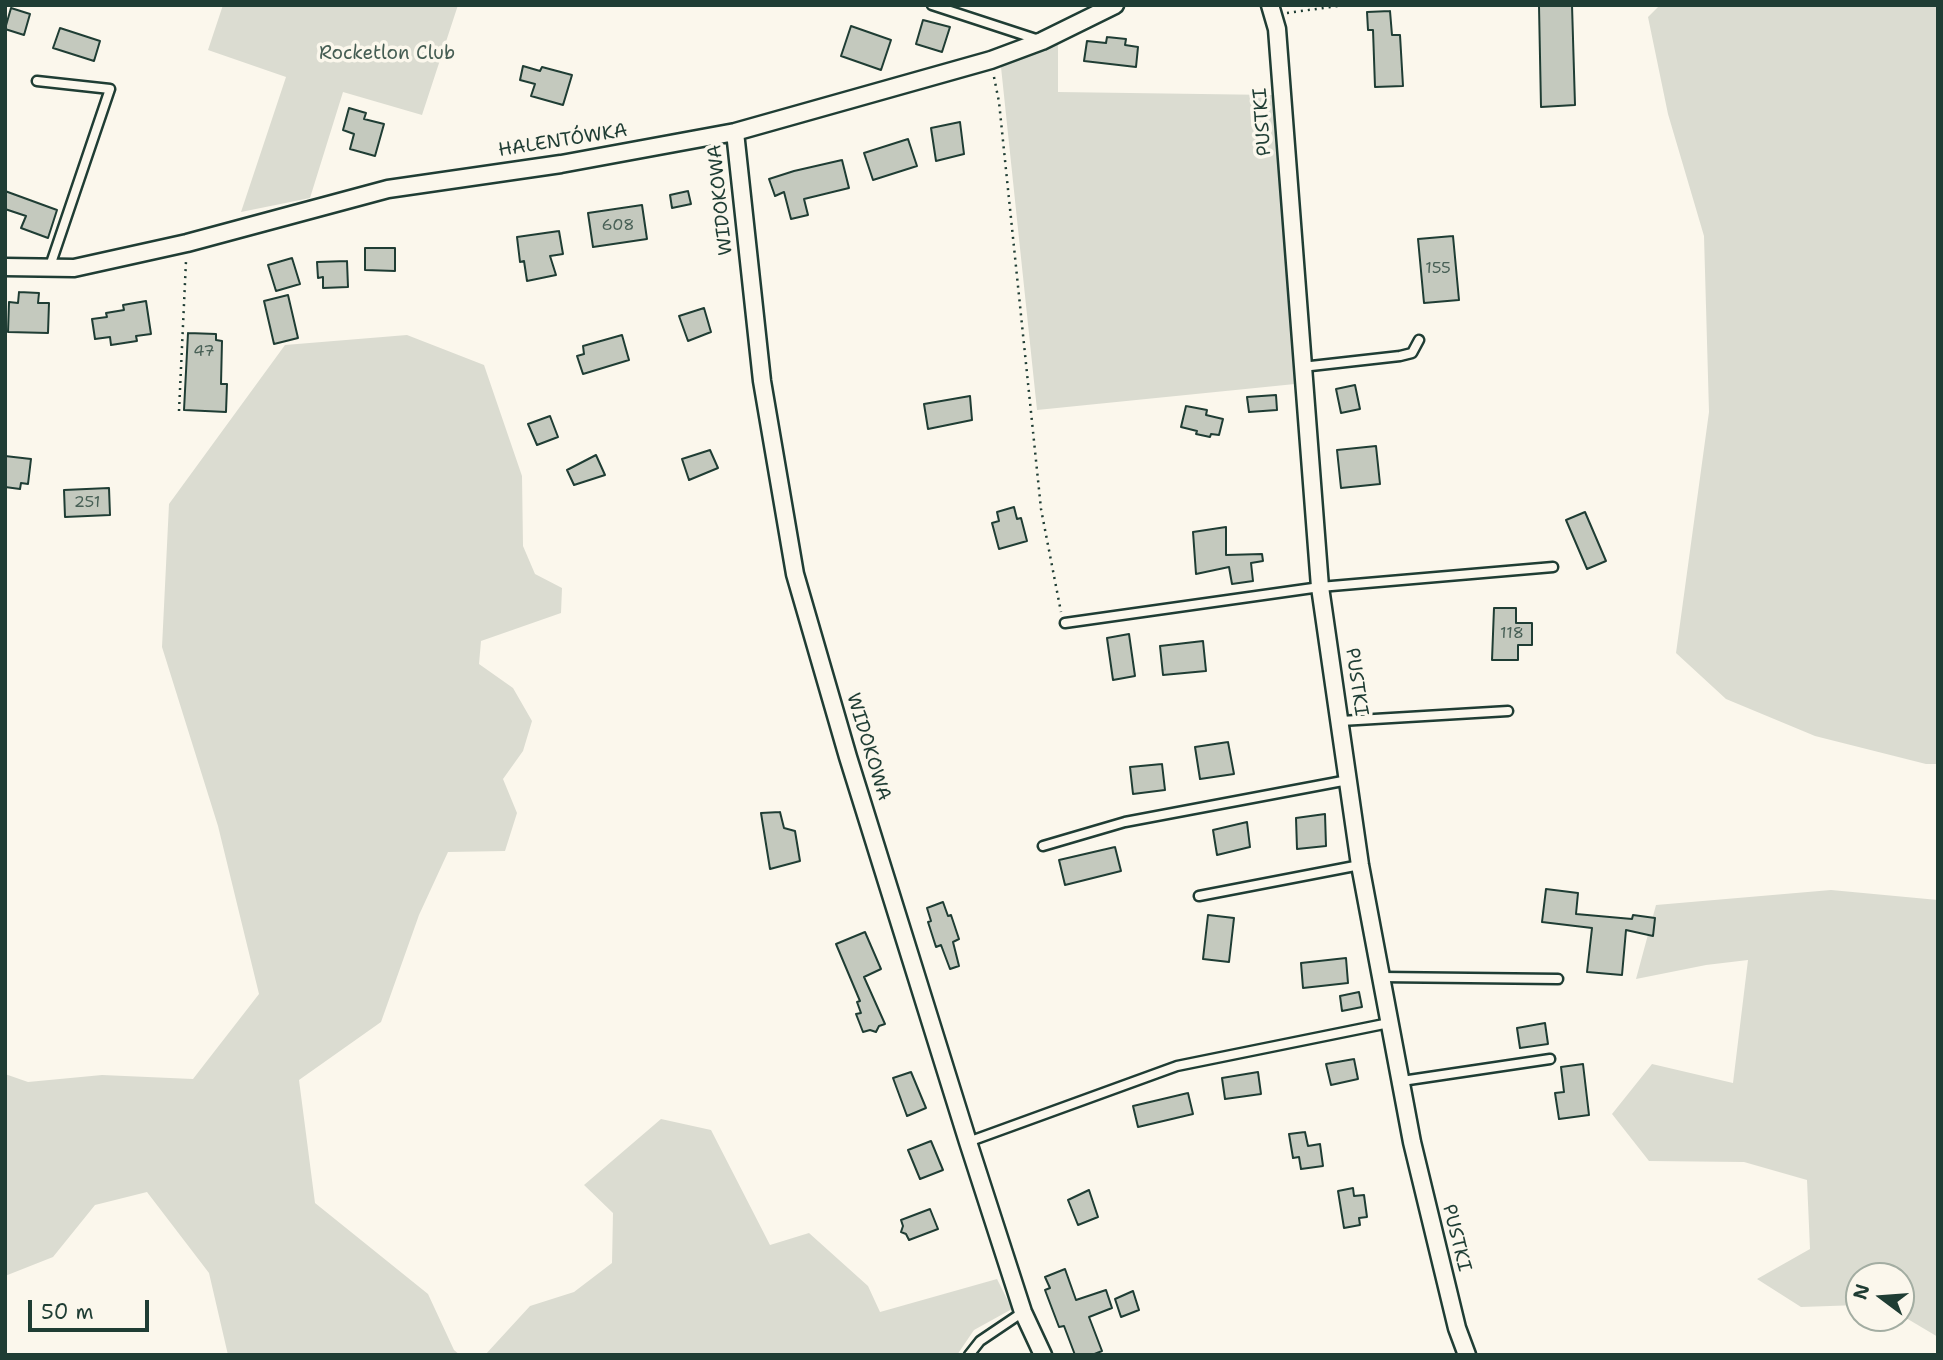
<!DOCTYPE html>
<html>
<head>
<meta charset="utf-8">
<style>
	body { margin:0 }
	#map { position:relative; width:1943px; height:1360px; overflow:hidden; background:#fbf7ec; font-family:"Shantell Sans",sans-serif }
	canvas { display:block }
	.frame { position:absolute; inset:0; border:7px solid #1f3d34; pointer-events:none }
	.north { position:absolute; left:1845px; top:1262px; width:70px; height:70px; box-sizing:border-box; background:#fbf7ec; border:2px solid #a3ada2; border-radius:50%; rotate:286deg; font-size:19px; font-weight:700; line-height:28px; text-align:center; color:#1f3d34 }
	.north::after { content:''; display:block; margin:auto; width:24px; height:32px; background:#1f3d34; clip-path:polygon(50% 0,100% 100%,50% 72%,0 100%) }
	.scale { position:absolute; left:28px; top:1300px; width:121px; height:32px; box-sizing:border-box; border:4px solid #1f3d34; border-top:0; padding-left:9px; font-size:21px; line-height:24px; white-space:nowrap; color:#1f3d34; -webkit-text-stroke:5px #fbf7ec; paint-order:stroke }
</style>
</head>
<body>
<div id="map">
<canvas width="1943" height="1360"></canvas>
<div class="frame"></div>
<div class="north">N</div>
<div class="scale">50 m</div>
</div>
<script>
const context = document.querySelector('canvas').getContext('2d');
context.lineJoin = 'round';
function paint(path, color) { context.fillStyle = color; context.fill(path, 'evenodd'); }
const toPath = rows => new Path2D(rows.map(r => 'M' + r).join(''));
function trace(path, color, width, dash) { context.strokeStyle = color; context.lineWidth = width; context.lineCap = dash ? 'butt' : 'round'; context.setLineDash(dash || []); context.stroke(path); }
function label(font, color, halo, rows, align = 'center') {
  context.font = font + ' "Shantell Sans",sans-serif'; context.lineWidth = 7; context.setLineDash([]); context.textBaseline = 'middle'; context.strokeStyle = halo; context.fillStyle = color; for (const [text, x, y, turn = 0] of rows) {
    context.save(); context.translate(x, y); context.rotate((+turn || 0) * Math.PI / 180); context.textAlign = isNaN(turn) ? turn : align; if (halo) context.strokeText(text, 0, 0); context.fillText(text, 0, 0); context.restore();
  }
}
paint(toPath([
	[223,5,458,5,422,115,343,92,310,198,241,212,286,77,208,50],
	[1660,5,1938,5,1938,764,1926,764,1815,736,1726,699,1676,653,1709,412,1704,236,1668,114,1648,17],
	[1058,44,1058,92,1273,95,1295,384,1037,410,1001,67],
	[407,335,484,365,522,476,523,546,535,574,562,588,561,613,481,641,479,664,513,688,532,721,523,751,503,779,517,813,505,851,448,852,419,915,381,1022,299,1080,315,1203,428,1294,454,1350,460,1355,228,1355,209,1273,147,1192,95,1205,53,1257,5,1276,5,1074,28,1082,102,1075,193,1079,259,994,218,826,162,647,169,504,285,345],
	[1831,890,1938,900,1938,1337,1901,1315,1901,1276,1859,1276,1859,1305,1801,1307,1757,1279,1810,1249,1807,1180,1744,1162,1649,1161,1612,1114,1652,1064,1733,1083,1748,960,1706,965,1636,979,1656,905],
	[661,1119,711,1130,770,1245,809,1233,868,1286,880,1312,997,1279,1012,1309,974,1330,957,1355,485,1355,530,1306,574,1292,612,1263,613,1213,584,1185]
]), '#dbdcd1');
const building = toPath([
	[1572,5,1575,105,1541,107,1539,6,1572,5],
	[11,8,30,14,24,35,5,29,11,8],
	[1390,11,1392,35,1400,35,1403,86,1375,87,1373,30,1368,30,1367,12,1390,11],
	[923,20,950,27,942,52,916,44,923,20],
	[851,26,891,40,881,70,841,56,851,26],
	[60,28,100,41,94,61,53,48,60,28],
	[1107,37,1126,39,1125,45,1138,47,1136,67,1084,61,1087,41,1106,43,1107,37],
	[523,66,540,71,542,67,572,75,563,105,531,96,535,84,520,80,523,66],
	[349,108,366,113,364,119,384,124,375,156,350,149,354,134,343,130,349,108],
	[960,122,964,154,936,161,931,128,960,122],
	[908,139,917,166,873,180,864,153,908,139],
	[842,160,849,188,804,199,808,215,791,219,784,192,775,196,769,179,794,171,842,160],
	[5,191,57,210,48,238,21,228,26,216,5,209,5,191],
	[688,191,691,204,672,208,670,195,688,191],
	[642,205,647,239,593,247,588,213,642,205],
	[559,231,563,254,550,256,556,275,527,281,524,261,520,262,517,237,559,231],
	[1453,236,1459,300,1424,303,1418,239,1453,236],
	[365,248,395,248,395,271,365,270,365,248],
	[292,258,300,284,276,291,268,265,292,258],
	[347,261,348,287,323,288,323,277,318,278,317,262,347,261],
	[19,292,39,293,38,303,49,303,48,333,8,332,9,302,18,303,19,292],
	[288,295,298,338,274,344,264,301,288,295],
	[146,301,151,334,136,336,137,341,111,345,110,337,95,339,92,319,107,317,106,313,124,310,123,305,146,301],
	[704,308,711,332,688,341,679,316,704,308],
	[188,333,216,334,216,340,222,341,221,384,227,384,226,412,184,410,188,333],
	[622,335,629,360,583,374,577,356,584,354,583,346,622,335],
	[1355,385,1360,409,1341,413,1336,389,1355,385],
	[1276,395,1277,410,1249,412,1247,397,1276,395],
	[970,396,972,420,928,429,924,404,970,396],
	[1186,406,1207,410,1206,415,1223,419,1219,435,1211,434,1210,437,1196,434,1197,431,1181,427,1186,406],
	[550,416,558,437,537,445,528,424,550,416],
	[1376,446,1380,484,1341,488,1337,450,1376,446],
	[710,450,718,468,689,480,682,459,710,450],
	[596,455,605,475,574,485,567,470,596,455],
	[5,456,31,459,28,484,21,483,20,489,5,487,5,456],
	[109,488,110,515,65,517,64,490,109,488],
	[1014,507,1017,519,1021,518,1027,541,999,549,992,523,999,521,997,512,1014,507],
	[1585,512,1606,561,1587,569,1566,520,1585,512],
	[1226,527,1226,555,1262,554,1263,561,1251,563,1253,581,1232,584,1229,567,1196,574,1193,532,1226,527],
	[1494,608,1516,608,1516,623,1532,623,1532,645,1518,645,1518,660,1492,660,1494,608],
	[1129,634,1135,676,1113,680,1107,638,1129,634],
	[1203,641,1206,671,1163,675,1160,646,1203,641],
	[1228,742,1234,774,1200,779,1195,747,1228,742],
	[1162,764,1165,790,1133,794,1130,767,1162,764],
	[780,812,784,828,795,831,800,861,770,869,761,813,780,812],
	[1325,814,1326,846,1297,849,1296,818,1325,814],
	[1247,822,1250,847,1217,855,1213,830,1247,822],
	[1115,847,1121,871,1065,885,1059,860,1115,847],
	[1546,889,1578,893,1576,914,1632,919,1633,915,1655,918,1653,936,1626,930,1622,975,1587,972,1592,928,1542,922,1546,889],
	[943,902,948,916,951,915,959,939,953,942,959,966,950,969,941,945,936,947,928,922,931,921,927,908,943,902],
	[1208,915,1234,918,1229,962,1203,959,1208,915],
	[865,932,881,969,864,977,885,1024,879,1026,876,1032,870,1030,863,1032,856,1014,861,1013,857,1002,860,1001,836,944,865,932],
	[1346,958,1348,983,1303,988,1301,963,1346,958],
	[1359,992,1362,1007,1342,1011,1340,996,1359,992],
	[1545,1023,1548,1044,1520,1048,1517,1028,1545,1023],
	[1354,1059,1358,1079,1331,1085,1326,1064,1354,1059],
	[1583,1064,1589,1115,1559,1119,1555,1093,1564,1092,1561,1067,1583,1064],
	[911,1072,926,1108,907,1116,893,1078,911,1072],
	[1258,1072,1261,1094,1225,1099,1222,1078,1258,1072],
	[1188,1093,1193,1114,1138,1127,1133,1106,1188,1093],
	[1305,1132,1308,1146,1320,1144,1323,1166,1301,1169,1299,1157,1293,1158,1289,1134,1305,1132],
	[931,1141,943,1170,920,1179,908,1150,931,1141],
	[1353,1188,1354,1196,1364,1195,1367,1217,1359,1218,1360,1225,1344,1228,1338,1191,1353,1188],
	[1089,1190,1098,1217,1078,1225,1068,1200,1089,1190],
	[930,1209,938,1229,909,1240,906,1234,901,1232,903,1226,901,1220,930,1209],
	[1065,1269,1076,1300,1106,1290,1112,1308,1089,1317,1102,1351,1092,1355,1075,1355,1064,1326,1059,1327,1045,1290,1050,1288,1045,1277,1065,1269],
	[1133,1291,1139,1310,1121,1317,1115,1299,1133,1291]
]);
paint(building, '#c4c9be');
trace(building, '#1f3d34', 2);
const service = toPath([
	[932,5,1039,40],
	[37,81,110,89,49,269],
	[1302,367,1400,356,1412,353,1419,340],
	[1065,623,1320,587,1553,567],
	[1341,721,1508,711],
	[1043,846,1125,822,1348,780],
	[1199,896,1360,865],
	[1381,977,1558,979],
	[1402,1081,1550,1059],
	[968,1142,1177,1066,1389,1023],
	[969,1355,980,1341,1023,1312]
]);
const minor = toPath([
	[1270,5,1277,29,1320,587,1360,865,1412,1142,1457,1328,1467,1355],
	[735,132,762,381,795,574,848,757,968,1142,1023,1312,1043,1355],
	[5,267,74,268,187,243,388,189,561,164,735,132,991,60,1042,41,1115,5]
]);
trace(service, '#1f3d34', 13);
trace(minor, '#1f3d34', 21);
trace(toPath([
	[1287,13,1345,5],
	[994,77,999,102,1041,509,1061,612],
	[179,411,186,261]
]), '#1f3d34', 2.5, [2, 5]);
trace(service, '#fbf7ec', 8);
trace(minor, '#fbf7ec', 16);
label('16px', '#486056', null, [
	["608",618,226],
	["155",1438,269],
	["47",204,352],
	["251",87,503],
	["118",1512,634]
]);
label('19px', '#455d53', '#fbf7ec', [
	["Rocketlon Club",387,54]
]);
label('19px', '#1f3d34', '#fbf7ec', [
	["PUSTKI",1263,122,-94],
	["HALENTÓWKA",563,141,-9],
	["WIDOKOWA",721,200,-96],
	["PUSTKI",1356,682,82],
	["WIDOKOWA",868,747,73],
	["PUSTKI",1456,1238,76]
]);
</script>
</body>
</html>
